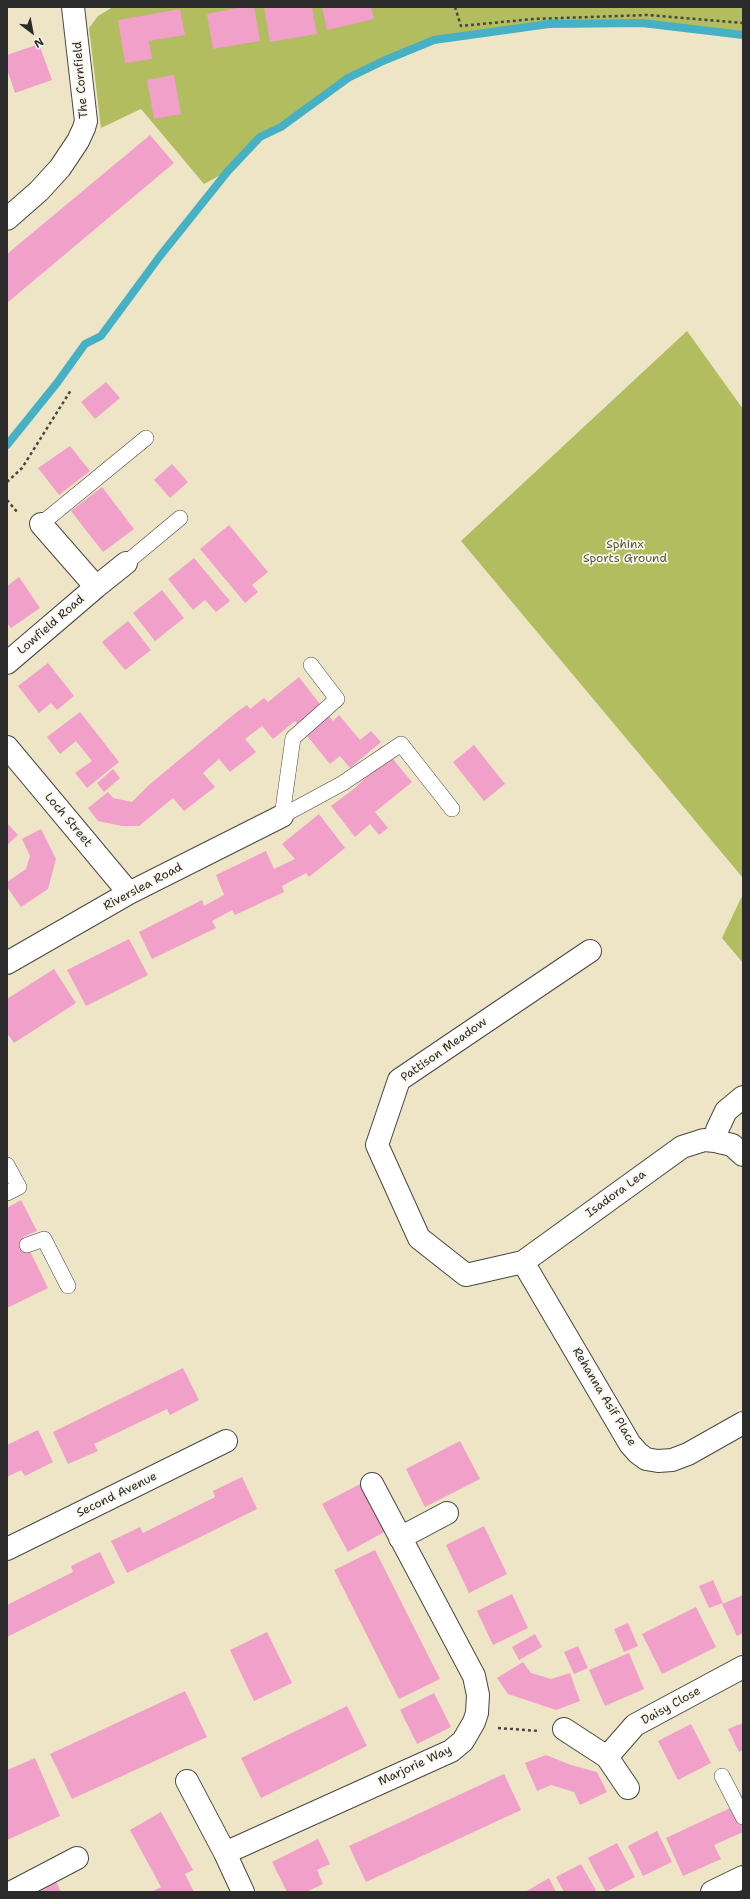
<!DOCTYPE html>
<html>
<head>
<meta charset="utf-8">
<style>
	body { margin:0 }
	#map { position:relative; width:750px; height:1899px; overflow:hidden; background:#eee5c7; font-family:"Shantell Sans",sans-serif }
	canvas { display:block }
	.frame { position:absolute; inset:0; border:8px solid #2b2b2b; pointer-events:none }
	.north { position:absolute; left:12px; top:12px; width:40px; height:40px; -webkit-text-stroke:3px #fbf7ec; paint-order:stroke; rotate:148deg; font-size:11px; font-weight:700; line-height:16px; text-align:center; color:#2b2b2b }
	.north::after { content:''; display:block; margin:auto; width:14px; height:18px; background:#2b2b2b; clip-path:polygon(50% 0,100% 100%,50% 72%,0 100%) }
</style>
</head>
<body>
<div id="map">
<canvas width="750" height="1899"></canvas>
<div class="frame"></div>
<div class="north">N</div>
</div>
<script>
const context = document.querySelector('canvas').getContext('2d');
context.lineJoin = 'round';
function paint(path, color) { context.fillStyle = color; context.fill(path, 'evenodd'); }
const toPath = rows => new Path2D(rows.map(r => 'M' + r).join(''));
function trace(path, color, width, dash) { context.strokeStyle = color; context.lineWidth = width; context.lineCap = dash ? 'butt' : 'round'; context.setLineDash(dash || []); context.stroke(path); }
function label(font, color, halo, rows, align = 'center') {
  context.font = font + ' "Shantell Sans",sans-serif'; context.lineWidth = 3.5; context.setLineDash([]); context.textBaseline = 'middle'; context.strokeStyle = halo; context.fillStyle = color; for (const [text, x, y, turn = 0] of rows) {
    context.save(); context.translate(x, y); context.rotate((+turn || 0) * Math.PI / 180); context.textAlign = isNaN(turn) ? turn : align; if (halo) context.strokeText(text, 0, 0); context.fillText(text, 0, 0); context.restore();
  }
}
paint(toPath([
	[113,7,743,7,743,35,642,23,549,24,434,40,383,61,348,78,281,127,260,137,228,171,204,184,141,109,101,128,89,28,98,16],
	[687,331,743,409,743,878,461,541],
	[743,894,743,963,722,938]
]), '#b1bd5f');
trace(toPath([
	[7,445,57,383,85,344,101,336,160,256,228,171,260,137,281,127,348,78,383,61,434,40,549,24,642,23,743,35]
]), '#46b1c4', 8);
paint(toPath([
	[242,7,254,7,260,41,213,49,207,14],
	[264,7,312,7,317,34,270,42],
	[322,7,371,7,374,19,327,30],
	[180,9,185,35,149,41,152,59,125,63,118,20],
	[39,44,52,80,15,93,7,69,7,55],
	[174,75,181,114,154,119,147,80],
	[150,135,174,163,7,303,7,254],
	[106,382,120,398,95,419,81,402],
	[70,446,90,471,59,495,38,468],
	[172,464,188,482,170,498,154,480],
	[102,487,134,529,103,552,71,511],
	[229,525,268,572,252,585,258,592,245,603,200,549],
	[194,558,230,601,216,612,205,600,193,610,168,579],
	[19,577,40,608,11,628,7,623,7,586],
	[162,590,184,618,155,641,133,613],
	[128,621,151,650,125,670,102,642],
	[48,663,74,696,57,710,51,703,39,713,18,686],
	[299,677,333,721,339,715,360,740,371,731,381,742,350,768,340,756,330,764,295,721,273,739,262,726,245,739,256,752,230,772,219,759,203,773,215,787,184,811,173,798,139,826,122,826,98,821,88,808,108,792,113,798,132,802,150,784,238,711,247,705,250,709,264,698,268,702],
	[80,712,119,762,87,788,75,773,92,761,76,741,60,754,47,737],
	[474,745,505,784,484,801,453,762],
	[382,746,412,782,375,812,388,828,379,835,370,824,355,837,331,806,355,788,367,776,359,765],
	[113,769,120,778,104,792,97,783],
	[319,814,345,848,309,877,306,873,282,886,284,892,235,915,232,910,212,921,216,928,152,959,139,932,202,900,204,906,224,895,216,875,266,851,274,869,295,859,282,844],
	[7,823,18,835,7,845],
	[41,829,56,859,48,889,21,907,7,887,7,882,26,869,30,856,22,839],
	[129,939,148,975,86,1006,67,970],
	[54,969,76,1003,14,1043,7,1033,7,999],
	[21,1200,37,1231,23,1237,48,1288,7,1308,7,1208],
	[183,1368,199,1400,170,1415,167,1409,94,1444,98,1451,68,1464,53,1432],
	[38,1430,53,1462,25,1476,21,1470,7,1477,7,1445],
	[460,1441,480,1479,425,1507,406,1469],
	[242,1477,257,1509,127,1573,111,1541,140,1527,143,1533,215,1497,213,1491],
	[360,1484,386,1531,348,1552,322,1504],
	[484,1526,507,1574,469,1593,446,1545],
	[375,1550,440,1679,399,1699,334,1570],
	[100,1552,115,1583,7,1637,7,1605,73,1572,71,1566],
	[713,1580,723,1603,709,1608,699,1586],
	[512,1594,528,1628,493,1645,477,1611],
	[743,1595,743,1633,737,1636,722,1604],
	[696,1607,716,1647,662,1674,642,1634],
	[628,1623,638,1646,624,1652,614,1629],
	[267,1632,292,1683,254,1701,230,1650],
	[535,1634,542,1647,519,1660,512,1647],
	[578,1646,588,1668,574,1674,564,1652],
	[629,1653,644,1689,605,1706,589,1670],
	[523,1662,531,1673,551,1679,570,1673,580,1701,556,1710,508,1694,497,1678],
	[185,1691,207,1737,72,1799,50,1754],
	[434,1693,451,1727,417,1744,400,1710],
	[347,1706,367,1746,261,1798,241,1758],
	[743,1723,743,1750,739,1752,728,1729],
	[691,1724,711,1763,678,1780,658,1741],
	[546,1755,571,1765,597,1772,607,1792,580,1805,574,1792,551,1785,537,1791,525,1763],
	[35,1758,60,1816,7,1840,7,1770],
	[504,1774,521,1810,366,1882,349,1846],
	[743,1802,743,1832,714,1845,721,1859,683,1876,666,1838],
	[161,1812,193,1870,185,1874,194,1892,151,1892,161,1887,130,1830],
	[657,1831,672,1862,643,1876,628,1846],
	[318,1839,330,1864,317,1870,323,1884,306,1892,287,1892,272,1862],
	[617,1843,635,1877,606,1892,588,1858],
	[581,1864,597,1892,564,1892,556,1877],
	[549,1878,556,1892,525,1892],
	[55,1879,61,1892,31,1892]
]), '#f0a0c9');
const lane = toPath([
	[41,524,146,438],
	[126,563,180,518],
	[282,816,343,783,401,744,452,809],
	[282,816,293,738,337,699,311,665],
	[7,1165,19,1187,7,1193],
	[27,1245,44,1239,68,1286],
	[722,1776,743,1817]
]);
const street = toPath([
	[7,219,39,191,60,168,78,141,84,128,86,121,73,7],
	[96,587,126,563],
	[7,663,96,587,41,524],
	[7,747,129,893],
	[590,951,399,1080,377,1145,419,1238,466,1275,523,1262,682,1147,704,1140,715,1141,732,1145,743,1155],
	[7,963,129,893,282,816],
	[715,1141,717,1130,726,1111,743,1097],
	[523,1262,630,1444,638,1453,646,1459,658,1461,672,1460,688,1454,743,1423],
	[400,1538,447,1513],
	[7,1549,226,1441],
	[564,1729,607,1757],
	[187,1781,225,1853],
	[628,1788,607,1757,635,1725,743,1667],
	[14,1892,14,1891,77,1858],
	[243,1892,225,1853,451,1751,463,1741,474,1722,477,1713,478,1695,474,1676,372,1484],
	[712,1892,743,1877]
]);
trace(lane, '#484742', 16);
trace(street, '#484742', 24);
trace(toPath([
	[455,7,461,26,533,19,647,15,743,23],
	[7,482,22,468,71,390],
	[7,500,18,513],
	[498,1728,539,1731]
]), '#484742', 2.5, [3, 3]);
trace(lane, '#fff', 15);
trace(street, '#fff', 22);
label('12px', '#2b2b2b', '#fbf7ec', [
	["The Cornfield",81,80,-95],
	["Lowfield Road",51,625,-41],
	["Loch Street",68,820,50],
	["Riverslea Road",143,887,-28],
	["Pattison Meadow",444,1050,-35],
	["Isadora Lea",616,1194,-36],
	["Rehanna Asif Place",604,1397,59],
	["Second Avenue",117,1495,-26],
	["Daisy Close",671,1706,-29],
	["Marjorie Way",415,1766,-25]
]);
label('12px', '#53573b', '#fbf7ec', [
	["Sphinx",625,545],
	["Sports Ground",625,559]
]);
</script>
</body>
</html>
